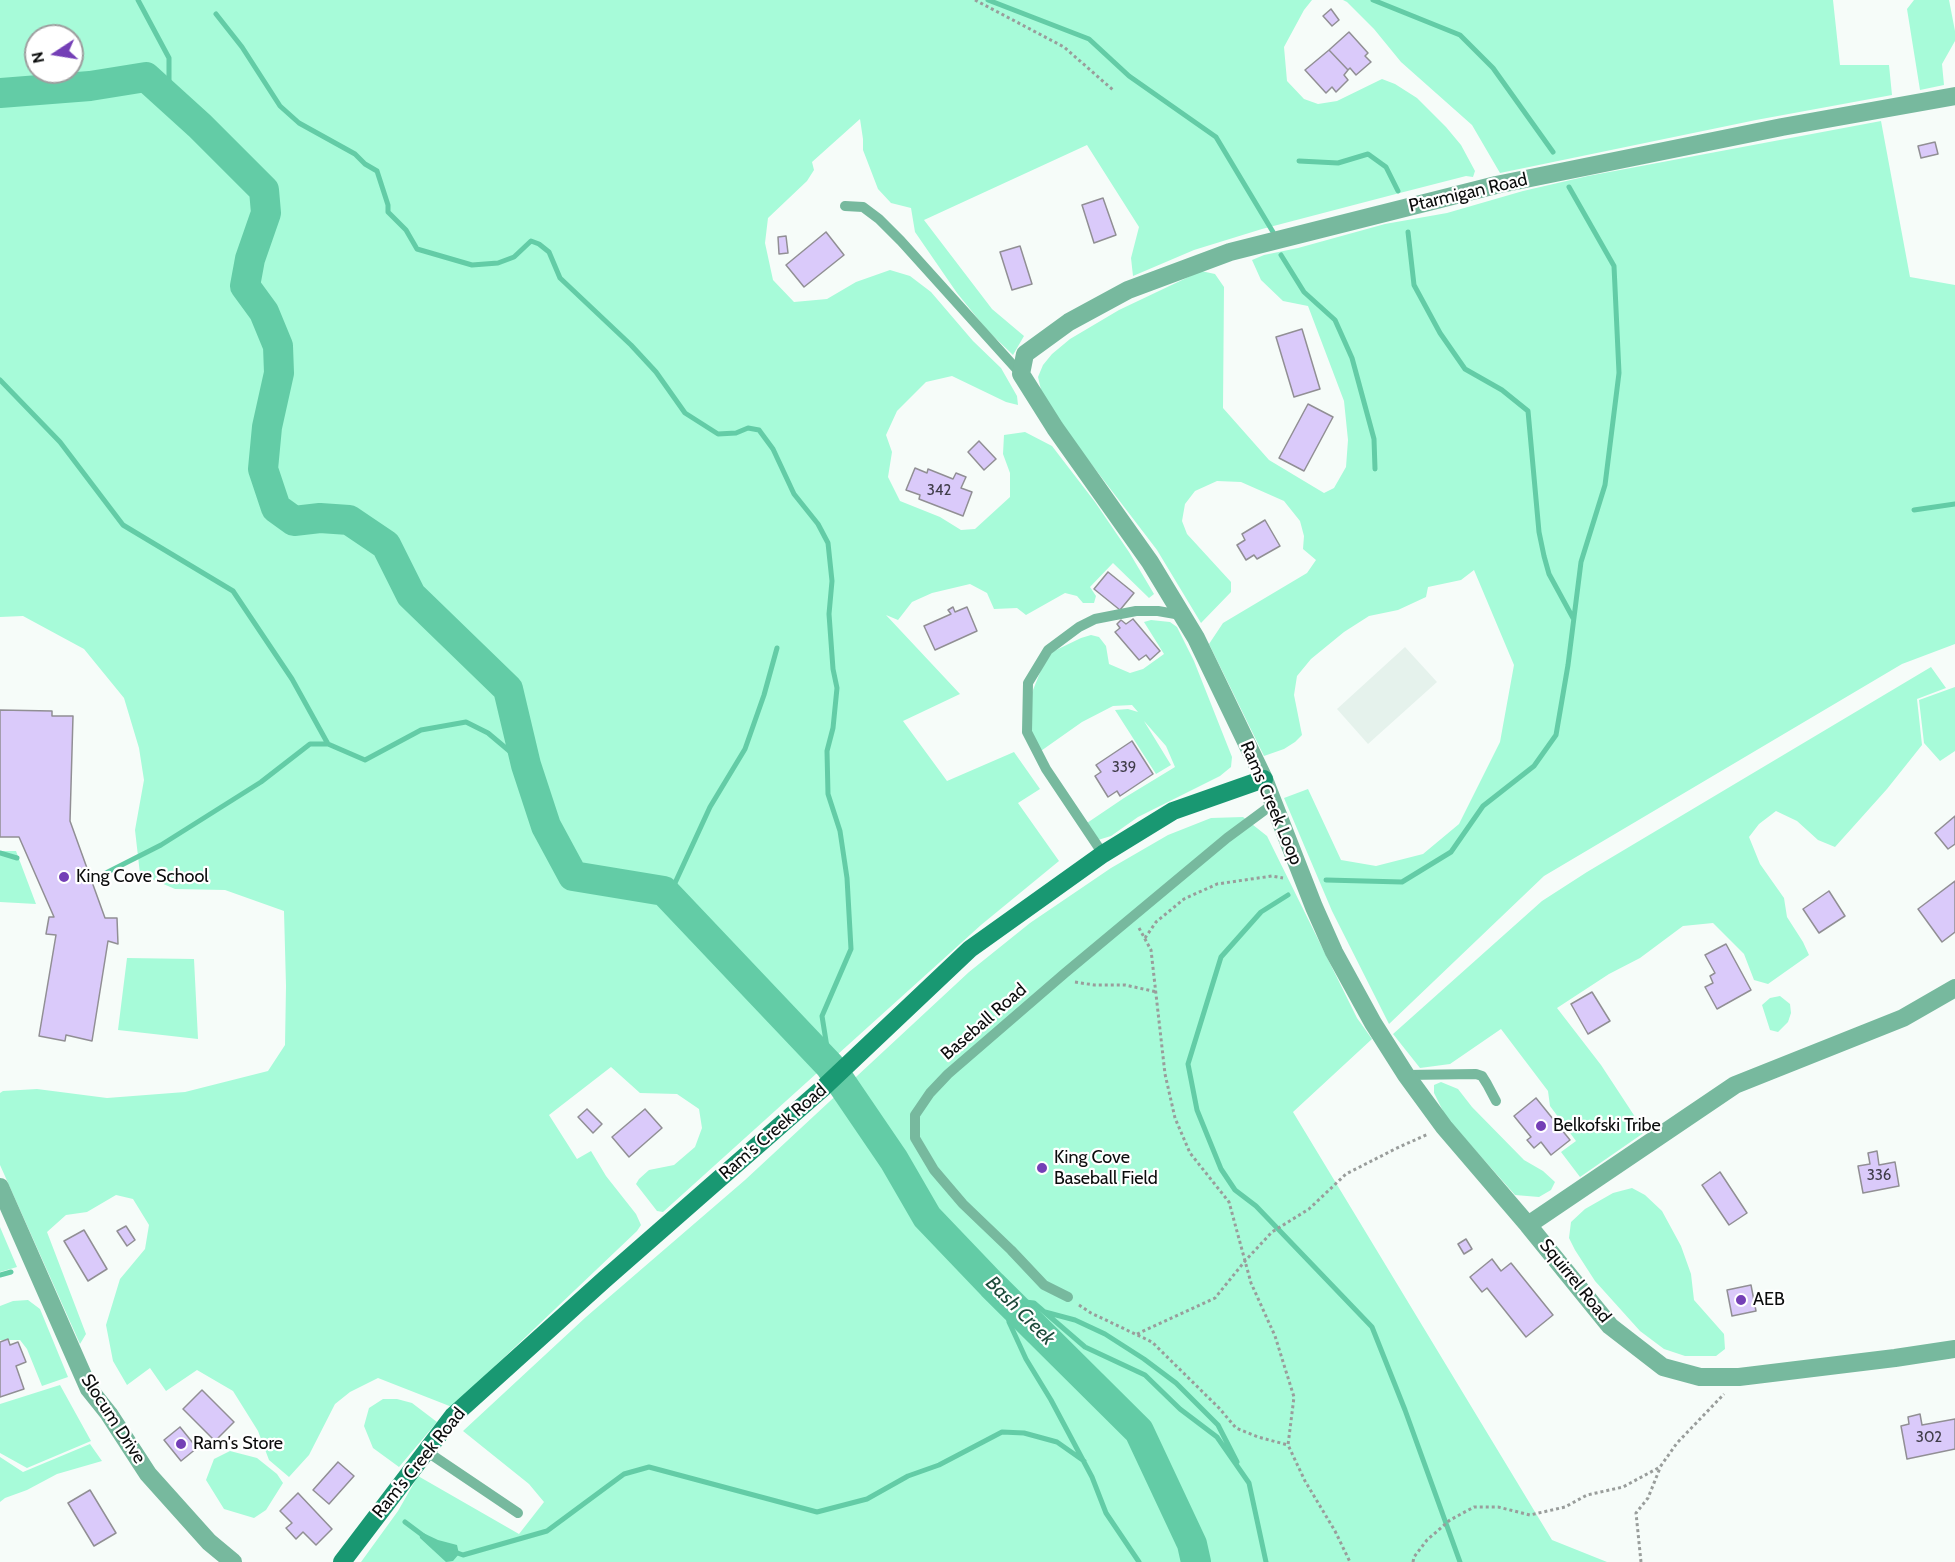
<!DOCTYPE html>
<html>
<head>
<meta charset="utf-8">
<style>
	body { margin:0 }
	#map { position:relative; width:1955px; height:1562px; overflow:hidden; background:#f6fcf9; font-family:Cabin,sans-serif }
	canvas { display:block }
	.north { position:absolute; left:24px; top:24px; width:60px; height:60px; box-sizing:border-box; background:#fff; border:2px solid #9d9e9e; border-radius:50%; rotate:258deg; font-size:16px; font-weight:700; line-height:24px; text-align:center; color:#0b0c0c }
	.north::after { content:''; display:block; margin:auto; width:21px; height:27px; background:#743fb6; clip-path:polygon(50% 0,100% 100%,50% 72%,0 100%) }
</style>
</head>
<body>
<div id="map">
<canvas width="1955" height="1562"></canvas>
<div class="north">N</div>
</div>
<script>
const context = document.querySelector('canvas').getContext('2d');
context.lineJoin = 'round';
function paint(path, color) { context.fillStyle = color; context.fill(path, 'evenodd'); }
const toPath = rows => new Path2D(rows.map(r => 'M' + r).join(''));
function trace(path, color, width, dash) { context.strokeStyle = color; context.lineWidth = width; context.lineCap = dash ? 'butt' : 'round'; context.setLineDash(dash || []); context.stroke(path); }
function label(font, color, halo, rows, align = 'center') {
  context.font = font + ' Cabin,sans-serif'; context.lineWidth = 4.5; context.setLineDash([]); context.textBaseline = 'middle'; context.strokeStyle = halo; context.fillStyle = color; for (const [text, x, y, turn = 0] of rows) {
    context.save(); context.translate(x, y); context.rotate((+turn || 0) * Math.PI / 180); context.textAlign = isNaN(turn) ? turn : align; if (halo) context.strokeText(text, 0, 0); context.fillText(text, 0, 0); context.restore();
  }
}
paint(toPath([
	[1405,647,1437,682,1368,744,1337,709]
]), '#e5f2ec');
paint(toPath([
	[0,0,1312,0,1304,10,1284,47,1287,81,1304,99,1318,104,1337,101,1382,79,1395,84,1417,98,1446,127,1461,145,1475,171,1473,177,1466,176,1392,195,1262,229,1194,250,1133,276,1131,258,1139,227,1087,145,924,220,992,309,1024,336,1013,355,987,330,957,293,915,232,911,208,891,203,878,189,863,150,863,139,860,119,812,162,814,170,807,181,768,218,765,243,773,280,794,302,827,299,856,282,890,270,910,276,931,292,973,341,1001,368,1017,396,1018,405,1006,402,952,376,926,382,897,411,886,435,892,452,888,477,900,501,940,517,961,530,975,529,1010,497,1010,473,1003,454,1004,435,1025,432,1052,446,1095,502,1129,552,1154,594,1149,598,1113,563,1090,587,1096,596,1094,603,1083,603,1077,596,1065,593,1026,615,1017,608,994,609,987,593,970,584,932,593,912,602,898,620,886,615,960,694,903,721,947,781,1014,752,1040,789,1018,803,1059,861,981,925,663,1212,657,1211,636,1184,639,1179,649,1170,674,1165,695,1147,702,1128,699,1109,677,1094,640,1093,611,1067,549,1115,577,1159,591,1151,606,1176,636,1214,641,1225,637,1231,452,1407,378,1378,350,1392,335,1404,309,1455,289,1477,269,1460,258,1431,233,1391,197,1370,166,1391,150,1368,127,1385,113,1361,106,1325,120,1279,145,1249,149,1225,133,1199,116,1195,87,1212,66,1215,47,1232,86,1334,80,1344,0,1165,0,1093,3,1091,37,1089,107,1098,185,1092,268,1071,285,1045,286,986,284,911,225,890,175,889,140,874,135,830,144,780,139,748,124,698,84,649,23,616,0,617],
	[36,36,72,36,72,72,36,72],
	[1343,0,1833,0,1840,65,1889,65,1892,95,1756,120,1500,173,1472,125,1401,62,1374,29,1347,2],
	[1914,0,1949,0,1955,31,1955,41,1942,64,1944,85,1920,90,1907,9],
	[1881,121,1910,277,1955,285,1955,644,1902,664,1544,876,1389,1024,1332,911,1284,798,1308,789,1341,860,1376,866,1423,854,1459,824,1500,742,1514,665,1474,570,1461,580,1428,587,1426,597,1398,610,1369,616,1344,632,1311,659,1297,676,1294,695,1302,735,1295,742,1284,749,1264,756,1209,644,1223,623,1307,573,1316,560,1303,549,1304,536,1300,521,1284,501,1241,482,1217,481,1195,491,1185,504,1182,521,1187,534,1231,582,1231,592,1201,623,1157,550,1063,427,1042,394,1038,377,1043,365,1052,354,1070,339,1119,310,1201,271,1215,274,1224,287,1223,408,1269,460,1324,493,1334,488,1346,467,1348,440,1344,401,1308,306,1283,301,1261,280,1252,260,1264,255,1298,248,1385,224,1447,213,1523,191,1588,176],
	[1151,620,1170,622,1177,627,1194,661,1232,757,1231,767,1220,776,1138,817,1111,836,1098,840,1087,823,1124,798,1175,767,1166,746,1144,721,1171,765,1156,774,1115,710,1128,709,1138,712,1132,705,1113,706,1082,722,1038,753,1029,722,1031,695,1041,670,1052,652,1081,638,1091,635,1099,637,1106,646,1109,664,1130,673,1143,669,1164,654,1144,622],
	[1931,667,1946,688,1917,699,1922,745,1887,789,1835,847,1818,840,1797,821,1776,811,1759,824,1749,837,1760,864,1784,898,1787,917,1803,942,1809,955,1768,984,1754,980,1744,954,1713,923,1683,926,1640,958,1609,974,1557,1008,1601,1065,1645,1132,1580,1177,1561,1152,1576,1141,1550,1106,1548,1091,1501,1029,1450,1064,1420,1068,1393,1034,1542,901,1587,872],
	[1955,687,1955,751,1940,761,1924,743,1919,700],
	[1243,817,1267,836,1357,1018,1372,1039,1293,1112,1552,1540,1607,1562,361,1562,398,1511,418,1476,519,1534,544,1502,529,1484,463,1431,586,1317,745,1180,969,972,1030,923,1111,868,1168,835,1211,818],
	[0,851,16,851,36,904,0,902],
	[127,958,194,959,198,1039,118,1030],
	[1780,996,1790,1004,1791,1013,1788,1022,1778,1032,1770,1030,1762,1005,1770,998],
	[1441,1082,1458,1089,1472,1107,1524,1160,1543,1171,1555,1182,1551,1190,1539,1197,1515,1195,1446,1117,1434,1093,1434,1085],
	[1632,1188,1645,1195,1662,1211,1681,1246,1691,1274,1694,1300,1724,1334,1725,1349,1716,1356,1685,1356,1664,1349,1640,1331,1595,1281,1575,1250,1569,1238,1571,1222,1585,1209,1613,1193],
	[0,1227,17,1267,0,1272],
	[28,1300,40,1309,68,1377,42,1386,27,1349,20,1340,0,1340,0,1306,13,1301],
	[60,1385,91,1441,27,1468,0,1453,0,1404],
	[383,1399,397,1399,412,1403,437,1422,399,1467,373,1448,364,1426,369,1408],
	[90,1444,102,1461,57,1474,27,1490,5,1498,0,1502,0,1457,23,1472],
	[230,1451,257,1458,277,1474,283,1483,266,1510,254,1518,224,1509,206,1480,214,1459]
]), '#a7fbd9');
paint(toPath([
	[419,1531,438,1540,457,1545,459,1554,453,1561,446,1562,420,1538]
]), '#63cca6');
trace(toPath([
	[138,0,169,58,169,98],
	[988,0,1089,39,1129,76,1216,137,1273,232],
	[1373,0,1460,35,1493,68,1553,152],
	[216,14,242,47,280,106,299,123,355,154,365,164,377,171,388,205,388,212,406,230,417,249,472,265,498,263,514,257,531,241,539,244,549,252,560,278,631,345,656,372,685,413,718,434,736,433,748,428,759,430,773,449,794,494,818,524,828,543,832,581,829,614,833,669,837,688,833,728,827,751,828,794,840,831,847,878,851,949,822,1016,830,1066],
	[1299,161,1338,163,1368,154,1386,167,1398,191],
	[1408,232,1414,285,1440,333,1465,369,1502,390,1528,411,1539,532,1544,556,1549,574,1573,618],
	[1281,255,1304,292,1335,320,1352,358,1374,439,1375,469],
	[0,380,60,442,123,525,233,591,292,679,328,744],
	[1914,510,1955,504],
	[0,853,17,858],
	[100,876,161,845,261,782,310,744,328,744,365,760,421,730,466,722,488,733,526,765],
	[1326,880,1402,882,1451,852,1483,806,1534,766,1556,735,1568,665,1581,562,1605,485,1619,373,1614,266,1569,187],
	[1288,895,1261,912,1221,957,1188,1064,1197,1110,1221,1169,1235,1190,1256,1206,1372,1327,1405,1410,1460,1562],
	[669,896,710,807,745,749,764,695,777,648],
	[0,1275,11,1272],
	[1045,1312,1075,1320,1105,1334,1144,1359,1176,1383,1218,1425,1237,1462],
	[405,1522,425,1537],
	[452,1551,463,1555,547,1531,624,1474,649,1467,817,1512,867,1499,908,1476,939,1465,1002,1432,1024,1433,1057,1442,1084,1461],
	[1139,1562,1106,1513,1092,1477,1051,1400,1026,1359,1009,1322,1007,1300,1034,1303,1085,1347,1145,1375,1180,1409,1217,1437,1249,1483,1266,1562]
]), '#63cca6', 5);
trace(toPath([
	[0,93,90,86,146,77,200,126,264,190,266,213,250,259,245,286,264,312,278,346,279,373,267,427,263,469,276,508,294,521,320,518,349,520,386,545,411,595,508,689,526,765,546,826,573,876,664,891,830,1066,894,1160,927,1217,992,1285,1139,1431,1192,1544,1196,1562]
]), '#63cca6', 30);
const building = toPath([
	[1331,9,1339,20,1332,26,1323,16,1331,9],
	[1349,32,1368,53,1365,56,1371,62,1356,75,1350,68,1348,70,1329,50,1349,32],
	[1329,50,1348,70,1344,75,1348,80,1336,92,1332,87,1326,93,1305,70,1329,50],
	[1935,142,1938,154,1921,158,1918,146,1935,142],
	[1103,198,1116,235,1094,243,1082,205,1103,198],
	[826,232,844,255,804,287,786,265,826,232],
	[786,236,788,253,779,254,778,237,786,236],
	[1020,246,1032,284,1012,290,1000,252,1020,246],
	[1302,329,1320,389,1294,397,1276,337,1302,329],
	[1308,404,1333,417,1304,471,1279,458,1308,404],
	[979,441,996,459,984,470,968,452,979,441],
	[915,468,927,473,928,469,953,479,956,473,966,477,961,488,972,492,963,516,919,499,920,495,906,490,915,468],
	[1265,520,1280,546,1257,559,1254,555,1246,560,1237,545,1245,540,1242,534,1265,520],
	[1108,572,1134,593,1120,610,1094,589,1108,572],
	[953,607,955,612,967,607,977,631,935,650,924,626,951,614,948,610,953,607],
	[1133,619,1160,651,1150,660,1146,655,1139,660,1115,632,1120,628,1117,624,1121,620,1126,624,1133,619],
	[0,710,52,711,52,716,73,716,70,821,105,918,117,918,118,944,108,941,92,1041,66,1035,65,1041,39,1036,56,935,46,934,49,917,54,917,19,837,0,837,0,710],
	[1132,741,1153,774,1120,796,1117,791,1108,797,1095,776,1101,772,1096,765,1132,741],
	[1955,816,1955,844,1948,849,1935,833,1955,816],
	[1955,881,1955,932,1942,942,1918,909,1955,881],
	[1829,891,1845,916,1819,933,1803,909,1829,891],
	[1726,944,1751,990,1717,1009,1705,987,1713,983,1710,976,1715,973,1705,955,1726,944],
	[1592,992,1610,1021,1588,1034,1571,1004,1592,992],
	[1536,1098,1570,1140,1551,1155,1541,1142,1534,1148,1527,1140,1531,1137,1514,1116,1536,1098],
	[587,1109,602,1124,593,1133,578,1117,587,1109],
	[645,1109,662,1128,629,1157,612,1137,645,1109],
	[1877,1151,1879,1165,1895,1162,1899,1186,1863,1193,1858,1166,1870,1164,1868,1153,1877,1151],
	[1720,1172,1747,1213,1729,1225,1702,1185,1720,1172],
	[126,1226,135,1240,127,1246,117,1231,126,1226],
	[84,1230,107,1269,88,1281,64,1241,84,1230],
	[1466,1239,1472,1249,1464,1254,1458,1244,1466,1239],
	[1492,1259,1501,1271,1511,1263,1553,1315,1526,1337,1487,1288,1482,1292,1470,1277,1492,1259],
	[1751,1285,1756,1311,1732,1316,1727,1290,1751,1285],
	[8,1339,10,1345,18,1342,26,1362,16,1366,24,1389,0,1397,0,1342,8,1339],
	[202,1390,234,1422,215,1441,183,1409,202,1390],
	[1920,1414,1922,1425,1955,1419,1955,1449,1907,1459,1901,1426,1909,1424,1908,1417,1920,1414],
	[180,1427,197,1448,181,1461,164,1440,180,1427],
	[338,1462,354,1476,329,1504,313,1490,338,1462],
	[90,1490,116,1533,94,1546,68,1503,90,1490],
	[298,1493,332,1529,316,1545,303,1532,296,1539,286,1528,292,1523,280,1511,298,1493]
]);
paint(building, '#dacafa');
trace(building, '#918f94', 1.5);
trace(toPath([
	[975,0,1064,47,1113,90],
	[1139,928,1151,950,1165,1074,1175,1118,1190,1153,1229,1202,1251,1283,1275,1336,1294,1397,1288,1445,1305,1481,1335,1531,1350,1562],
	[1145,938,1156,922,1184,899,1217,884,1272,876,1283,878],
	[1075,982,1094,985,1125,985,1157,992],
	[1079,1305,1091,1313,1152,1342,1219,1408,1236,1428,1258,1437,1288,1445],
	[1137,1334,1215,1298,1245,1261,1272,1232,1309,1209,1346,1174,1395,1149,1428,1134],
	[1413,1562,1414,1557,1427,1540,1450,1520,1474,1507,1498,1507,1530,1515,1565,1507,1587,1495,1623,1487,1660,1467,1677,1443,1724,1394],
	[1641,1562,1636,1513,1648,1498,1660,1468]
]), '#999d9b', 3, [3, 3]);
trace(toPath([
	[845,206,863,207,879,219,901,241,1021,374],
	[1103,854,1046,769,1027,732,1028,683,1048,650,1079,627,1095,619,1136,611,1158,611,1181,615],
	[1406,1075,1476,1074,1482,1076,1487,1084,1496,1101],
	[1068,1297,1044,1285,1011,1250,963,1204,934,1170,915,1138,915,1115,930,1093,948,1074,1065,973,1227,838,1273,804],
	[426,1451,518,1513]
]), '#77b99e', 10);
trace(toPath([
	[1955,96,1782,127,1496,185,1230,252,1128,290,1069,322,1025,354,1021,374,1055,428,1150,562,1196,638,1264,779,1314,907,1334,952,1373,1023,1406,1075,1444,1127,1528,1225,1610,1326,1663,1367,1700,1377,1739,1377,1895,1358,1955,1349],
	[0,1187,89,1389,109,1414,148,1474,209,1542,233,1562],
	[1528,1225,1735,1085,1903,1018,1955,988]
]), '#77b99e', 18);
trace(toPath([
	[342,1562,453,1416,605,1279,823,1088,970,949,1103,854,1173,811,1264,779]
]), '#199872', 18);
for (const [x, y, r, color] of [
	[64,877,6,"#743fb6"],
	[1541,1126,6,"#743fb6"],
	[1042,1168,6,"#743fb6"],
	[1741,1300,6,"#743fb6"],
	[181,1444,6,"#743fb6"]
]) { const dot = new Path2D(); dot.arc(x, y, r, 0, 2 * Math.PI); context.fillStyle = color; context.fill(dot); trace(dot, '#fff', 2); }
label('15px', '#3f3c48', null, [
	["342",939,491],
	["339",1124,768],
	["336",1879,1176],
	["302",1929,1438]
]);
label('18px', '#0b0c0c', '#fff', [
	["Ptarmigan Road",1468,193,-13],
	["Rams Creek Loop",1271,803,67],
	["Baseball Road",984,1022,-41],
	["Ram's Creek Road",773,1132,-41],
	["Squirrel Road",1575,1281,51],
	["Slocum Drive",113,1419,57],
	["Ram's Creek Road",419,1463,-51]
]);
label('18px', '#0b0c0c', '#fff', [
	["King Cove School",76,877],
	["Belkofski Tribe",1553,1126],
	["King Cove",1054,1158],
	["Baseball Field",1054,1179],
	["AEB",1753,1300],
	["Ram's Store",193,1444]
], 'left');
label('italic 20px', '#1e4b3b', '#fff', [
	["Bash Creek",1020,1311,45]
]);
</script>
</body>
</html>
